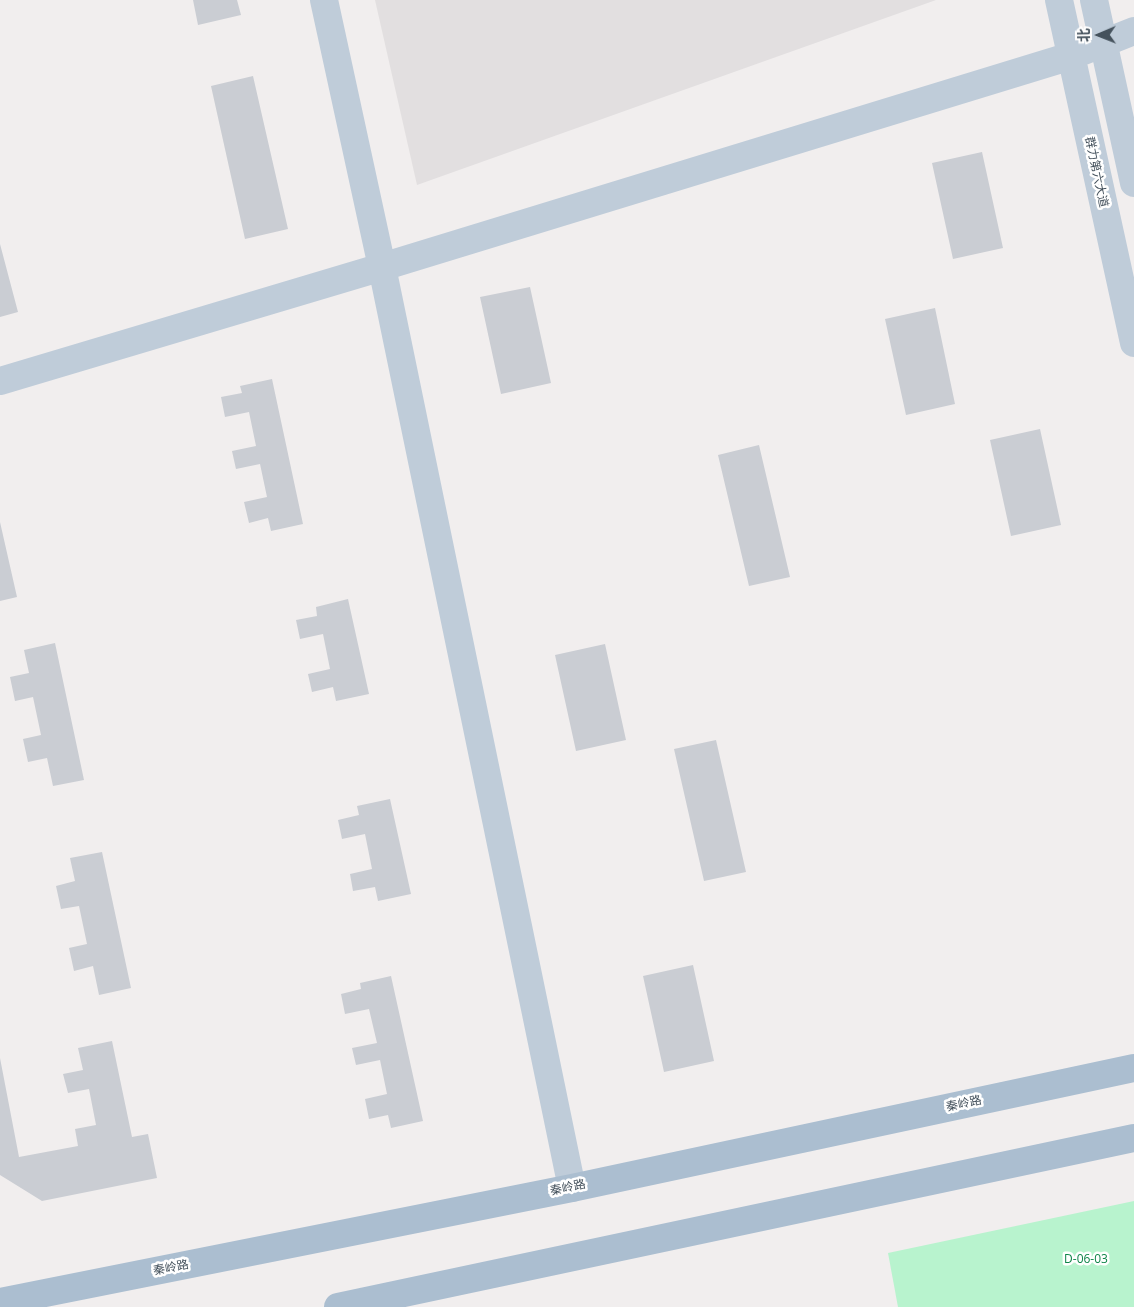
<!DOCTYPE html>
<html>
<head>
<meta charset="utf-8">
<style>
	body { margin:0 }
	#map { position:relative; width:1134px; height:1307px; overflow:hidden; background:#f1eeee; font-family:"Open Sans","Noto Sans SC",sans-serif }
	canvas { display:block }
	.north { position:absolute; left:1074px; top:10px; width:50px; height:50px; -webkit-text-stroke:4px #fff; paint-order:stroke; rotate:269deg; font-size:14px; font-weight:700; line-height:20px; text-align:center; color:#45525d }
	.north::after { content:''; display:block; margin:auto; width:18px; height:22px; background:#45525d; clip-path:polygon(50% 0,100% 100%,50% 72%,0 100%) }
</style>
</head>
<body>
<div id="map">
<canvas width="1134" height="1307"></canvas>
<div class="north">北</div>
</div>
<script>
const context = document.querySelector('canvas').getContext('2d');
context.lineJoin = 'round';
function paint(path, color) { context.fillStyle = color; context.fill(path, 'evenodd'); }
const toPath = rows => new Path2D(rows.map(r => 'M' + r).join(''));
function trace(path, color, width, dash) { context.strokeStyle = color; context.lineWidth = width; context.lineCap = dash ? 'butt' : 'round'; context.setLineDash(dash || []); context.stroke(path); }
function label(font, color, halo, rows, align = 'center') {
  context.font = font + ' "Open Sans","Noto Sans SC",sans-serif'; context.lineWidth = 5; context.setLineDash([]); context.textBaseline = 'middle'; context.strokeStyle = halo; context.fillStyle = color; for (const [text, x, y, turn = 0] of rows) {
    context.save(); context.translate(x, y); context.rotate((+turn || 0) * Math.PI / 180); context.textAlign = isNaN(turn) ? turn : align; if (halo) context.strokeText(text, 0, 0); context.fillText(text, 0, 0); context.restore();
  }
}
paint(toPath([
	[375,0,936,0,417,185]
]), '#e2dfe0');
paint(toPath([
	[1134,1201,1134,1307,898,1307,888,1253]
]), '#b8f3ce');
paint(toPath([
	[193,0,237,0,241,15,198,25],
	[253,76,288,229,245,239,211,86],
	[982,152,1003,248,953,259,932,163],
	[0,244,18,312,0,317],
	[530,287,551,383,501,394,480,297],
	[935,308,955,404,906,415,885,319],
	[272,379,303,524,271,531,268,518,249,523,244,502,267,497,260,464,236,469,232,451,256,446,249,412,225,417,221,397,242,393,240,386],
	[1040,429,1061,525,1011,536,990,440],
	[759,445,790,577,749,586,718,455],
	[0,522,17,597,0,601],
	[348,599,369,694,336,701,333,687,312,692,308,674,330,669,323,634,300,639,296,620,317,616,316,607],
	[55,643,84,780,53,786,47,758,28,762,23,739,41,735,33,697,15,701,10,677,29,673,24,650],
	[605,644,626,740,576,751,555,655],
	[716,740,746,872,704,881,674,749],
	[390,799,411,894,378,901,375,887,353,891,350,874,372,869,365,834,342,839,338,820,359,815,357,806],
	[102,852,131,988,99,995,93,966,74,971,69,948,87,944,79,906,61,909,56,886,75,881,70,858],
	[693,965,714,1061,664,1072,643,976],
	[391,976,423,1121,391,1128,388,1115,369,1119,365,1099,387,1094,380,1060,356,1065,352,1048,377,1043,369,1009,345,1014,341,994,361,989,360,983],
	[112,1041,132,1137,148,1134,157,1178,42,1201,0,1175,0,1058,19,1157,78,1146,75,1129,96,1125,89,1089,68,1093,63,1074,83,1070,78,1048]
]), '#cacdd3');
trace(toPath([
	[324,0,382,267,572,1188],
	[1059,0,1134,343],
	[1094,0,1134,183],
	[0,381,382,267,1071,56,1134,31]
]), '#bfccd9', 28);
trace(toPath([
	[0,1302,572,1188,1134,1068],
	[338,1307,1134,1138]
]), '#abbed0', 28);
label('12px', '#45525d', '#fff', [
	["群力第六大道",1096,172,78],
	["秦岭路",964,1104,-12],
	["秦岭路",568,1188,-12],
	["秦岭路",171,1268,-11]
]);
label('12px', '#0e8548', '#fff', [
	["D-06-03",1086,1260]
]);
</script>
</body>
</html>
